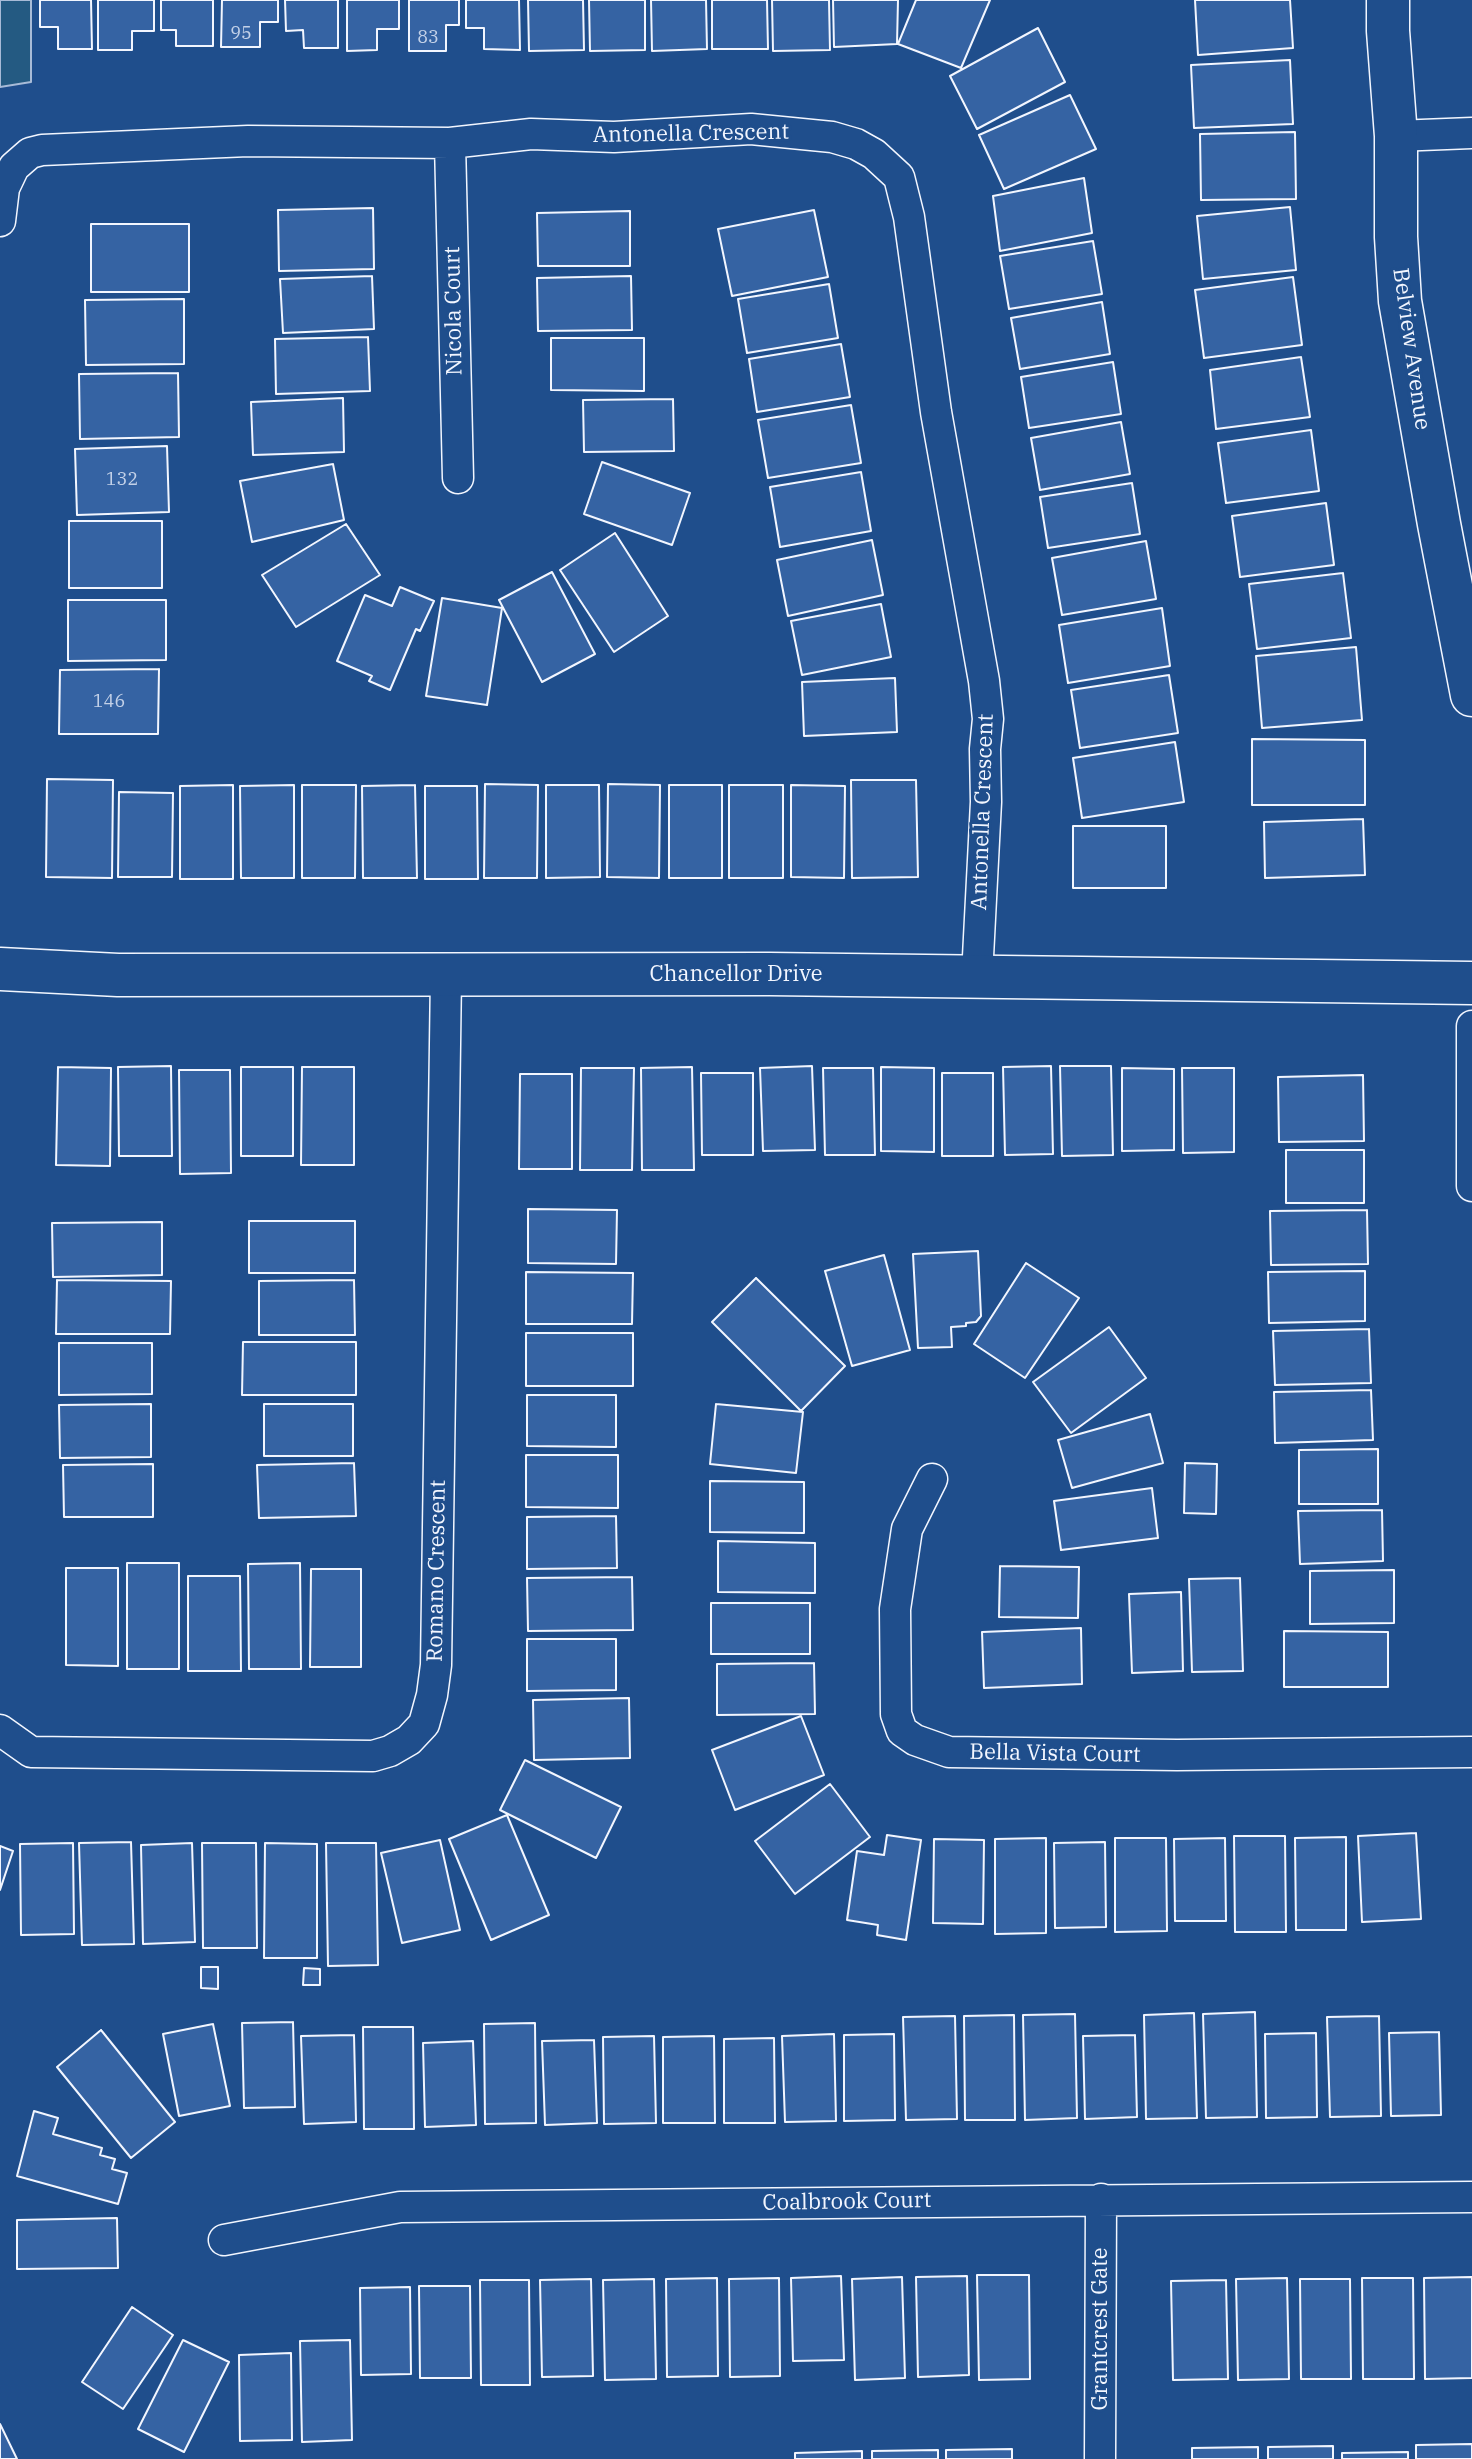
<!DOCTYPE html>
<html>
<head>
<meta charset="utf-8">
<style>
	body { margin:0 }
	canvas { display:block; background:#1f4e8c }
</style>
</head>
<body>
<canvas width="1472" height="2459"></canvas>
<script>
const context = document.querySelector('canvas').getContext('2d');
context.lineJoin = 'round';
function paint(path, color) { context.fillStyle = color; context.fill(path, 'evenodd'); }
const toPath = rows => new Path2D(rows.map(r => 'M' + r).join(''));
function trace(path, color, width, dash) { context.strokeStyle = color; context.lineWidth = width; context.lineCap = dash ? 'butt' : 'round'; context.setLineDash(dash || []); context.stroke(path); }
function label(font, color, halo, rows, align = 'center') {
  context.font = font + ' "IBM Plex Serif",serif'; context.lineWidth = 6; context.setLineDash([]); context.textBaseline = 'middle'; context.strokeStyle = halo; context.fillStyle = color; for (const [text, x, y, turn = 0] of rows) {
    context.save(); context.translate(x, y); context.rotate((+turn || 0) * Math.PI / 180); context.textAlign = isNaN(turn) ? turn : align; if (halo) context.strokeText(text, 0, 0); context.fillText(text, 0, 0); context.restore();
  }
}
const green = toPath([
	[0,0,31,0,31,82,0,87,0,0]
]);
paint(green, '#245a82');
trace(green, '#a8bbd7', 2);
const building = toPath([
	[40,0,91,0,92,49,58,49,58,27,40,27,40,0],
	[98,0,154,0,154,31,132,31,132,50,98,50,98,0],
	[161,0,213,0,213,46,176,46,176,30,161,30,161,0],
	[222,0,278,0,278,22,260,22,260,47,221,47,222,0],
	[285,0,338,0,338,48,304,48,303,30,286,31,285,0],
	[347,0,399,0,399,29,377,29,377,50,347,51,347,0],
	[409,0,459,0,459,25,446,25,446,51,409,51,409,0],
	[466,0,519,0,520,50,484,49,484,28,466,28,466,0],
	[528,0,583,0,584,50,529,51,528,0],
	[589,0,645,0,645,50,590,51,589,0],
	[651,0,706,0,707,49,652,51,651,0],
	[712,0,767,0,768,49,712,49,712,0],
	[772,0,829,0,830,50,773,51,772,0],
	[833,0,898,0,897,44,834,47,833,0],
	[916,0,990,0,961,68,898,44,916,0],
	[1195,0,1290,0,1293,48,1198,55,1195,0],
	[1038,28,1065,82,977,129,950,76,1038,28],
	[1290,60,1293,124,1194,128,1191,65,1290,60],
	[1070,95,1096,149,1004,189,979,135,1070,95],
	[1295,132,1296,199,1201,200,1200,134,1295,132],
	[1084,178,1092,233,1000,251,993,196,1084,178],
	[1290,207,1296,270,1203,279,1197,216,1290,207],
	[373,208,374,269,279,271,278,210,373,208],
	[814,210,828,277,732,296,718,229,814,210],
	[630,211,630,266,538,266,537,213,630,211],
	[91,224,189,224,189,292,91,292,91,224],
	[1093,241,1102,294,1009,309,1000,256,1093,241],
	[372,276,374,329,283,333,280,279,372,276],
	[631,276,632,330,538,331,537,278,631,276],
	[1293,277,1302,345,1204,358,1195,290,1293,277],
	[829,284,838,338,747,353,738,299,829,284],
	[184,299,184,364,86,365,85,300,184,299],
	[1102,302,1110,354,1020,369,1011,318,1102,302],
	[368,337,370,391,276,394,275,339,368,337],
	[551,338,644,338,644,391,551,390,551,338],
	[841,344,850,397,757,412,749,359,841,344],
	[1301,357,1310,417,1216,429,1210,370,1301,357],
	[1113,362,1121,414,1029,428,1021,377,1113,362],
	[178,373,179,437,80,439,79,374,178,373],
	[343,398,344,452,253,455,251,402,343,398],
	[673,399,674,451,584,452,583,400,673,399],
	[851,405,861,463,768,478,758,420,851,405],
	[1121,422,1130,474,1040,490,1031,438,1121,422],
	[1311,430,1319,491,1226,503,1218,443,1311,430],
	[167,446,169,512,77,515,75,449,167,446],
	[602,462,690,493,672,545,584,514,602,462],
	[333,464,344,520,252,542,240,481,333,464],
	[861,472,871,531,780,547,770,487,861,472],
	[1132,483,1140,534,1048,548,1040,497,1132,483],
	[1326,503,1334,565,1240,577,1232,516,1326,503],
	[69,521,162,521,162,588,69,588,69,521],
	[346,524,380,575,296,627,262,575,346,524],
	[615,533,668,616,614,652,560,570,615,533],
	[872,540,883,595,788,616,777,560,872,540],
	[1146,541,1156,599,1062,615,1052,558,1146,541],
	[552,572,595,654,542,682,499,600,552,572],
	[1343,573,1351,638,1257,649,1249,584,1343,573],
	[400,587,434,601,420,631,416,629,390,690,369,681,372,676,337,661,365,595,392,606,400,587],
	[442,598,502,608,487,705,426,696,442,598],
	[68,600,166,600,166,660,68,661,68,600],
	[881,604,891,657,802,675,791,621,881,604],
	[1162,608,1170,666,1068,683,1059,625,1162,608],
	[1356,647,1362,720,1262,728,1256,656,1356,647],
	[159,669,158,734,59,734,60,670,159,669],
	[1169,675,1178,733,1080,748,1071,690,1169,675],
	[895,678,897,732,804,736,802,682,895,678],
	[1252,739,1365,740,1365,805,1252,805,1252,739],
	[1175,742,1184,802,1082,818,1073,758,1175,742],
	[47,779,113,780,112,878,46,877,47,779],
	[851,780,916,780,918,877,852,878,851,780],
	[485,784,538,785,537,878,484,878,485,784],
	[608,784,660,785,659,878,607,877,608,784],
	[233,785,233,879,180,879,180,786,233,785],
	[294,785,294,878,241,878,240,786,294,785],
	[302,785,356,785,355,878,302,878,302,785],
	[415,785,417,878,363,878,362,786,415,785],
	[546,785,599,785,600,877,546,878,546,785],
	[669,785,722,785,722,878,669,878,669,785],
	[729,785,783,785,783,878,729,878,729,785],
	[791,785,845,786,844,878,791,877,791,785],
	[425,786,477,786,478,879,425,879,425,786],
	[119,792,173,793,172,877,118,877,119,792],
	[1363,819,1365,875,1265,878,1264,822,1363,819],
	[1073,826,1166,826,1166,888,1073,888,1073,826],
	[171,1066,172,1156,119,1156,118,1067,171,1066],
	[812,1066,815,1150,763,1151,760,1068,812,1066],
	[1051,1066,1053,1154,1005,1155,1003,1067,1051,1066],
	[1060,1066,1111,1066,1113,1155,1062,1156,1060,1066],
	[58,1067,111,1068,110,1166,56,1165,58,1067],
	[241,1067,293,1067,293,1156,241,1156,241,1067],
	[302,1067,354,1067,354,1165,301,1165,302,1067],
	[692,1067,694,1170,642,1170,641,1068,692,1067],
	[881,1067,934,1068,934,1152,881,1151,881,1067],
	[581,1068,634,1068,632,1170,580,1170,581,1068],
	[823,1068,873,1068,875,1155,825,1155,823,1068],
	[1122,1068,1174,1069,1174,1150,1122,1151,1122,1068],
	[1182,1068,1234,1068,1234,1152,1183,1153,1182,1068],
	[179,1070,230,1070,231,1173,180,1174,179,1070],
	[701,1073,753,1073,753,1155,702,1155,701,1073],
	[942,1073,993,1073,993,1156,942,1156,942,1073],
	[520,1074,572,1074,572,1169,519,1169,520,1074],
	[1363,1075,1364,1141,1279,1142,1278,1077,1363,1075],
	[1286,1150,1364,1150,1364,1203,1286,1203,1286,1150],
	[528,1209,617,1210,616,1264,528,1263,528,1209],
	[1367,1210,1368,1264,1271,1265,1270,1211,1367,1210],
	[249,1221,355,1221,355,1273,249,1273,249,1221],
	[162,1222,162,1275,53,1277,52,1223,162,1222],
	[978,1251,981,1316,976,1322,966,1323,966,1326,951,1327,952,1347,918,1348,913,1254,978,1251],
	[884,1255,910,1350,852,1366,825,1271,884,1255],
	[1026,1263,1079,1298,1025,1378,974,1344,1026,1263],
	[1365,1271,1365,1321,1269,1323,1268,1272,1365,1271],
	[526,1272,633,1273,632,1324,526,1324,526,1272],
	[756,1278,845,1366,801,1411,712,1322,756,1278],
	[57,1280,171,1281,170,1334,56,1334,57,1280],
	[354,1280,355,1335,259,1335,259,1281,354,1280],
	[1109,1327,1146,1378,1071,1433,1033,1382,1109,1327],
	[1369,1329,1371,1383,1275,1385,1273,1331,1369,1329],
	[526,1333,633,1333,633,1386,526,1386,526,1333],
	[243,1342,356,1342,356,1395,242,1395,243,1342],
	[59,1343,152,1343,152,1394,59,1395,59,1343],
	[1371,1390,1373,1440,1275,1443,1274,1392,1371,1390],
	[527,1395,616,1395,616,1447,527,1446,527,1395],
	[151,1404,151,1457,60,1458,59,1405,151,1404],
	[264,1404,353,1404,353,1456,264,1456,264,1404],
	[716,1404,803,1412,796,1473,710,1464,716,1404],
	[1150,1414,1163,1463,1072,1488,1058,1440,1150,1414],
	[1378,1449,1378,1504,1299,1504,1299,1450,1378,1449],
	[526,1455,618,1455,618,1508,526,1507,526,1455],
	[354,1463,356,1516,259,1518,257,1465,354,1463],
	[1185,1463,1217,1464,1216,1514,1184,1513,1185,1463],
	[153,1464,153,1517,64,1517,63,1465,153,1464],
	[710,1481,804,1482,804,1533,710,1532,710,1481],
	[1152,1488,1158,1538,1061,1550,1054,1501,1152,1488],
	[1382,1510,1383,1561,1300,1564,1298,1511,1382,1510],
	[616,1516,617,1568,527,1569,527,1517,616,1516],
	[718,1541,815,1543,815,1593,718,1592,718,1541],
	[127,1563,179,1563,179,1669,127,1669,127,1563],
	[300,1563,301,1669,249,1669,248,1564,300,1563],
	[1000,1566,1079,1567,1078,1618,999,1617,1000,1566],
	[66,1568,118,1568,118,1666,66,1665,66,1568],
	[311,1569,361,1569,361,1667,310,1667,311,1569],
	[1394,1570,1394,1623,1310,1624,1310,1571,1394,1570],
	[188,1576,240,1576,241,1671,188,1671,188,1576],
	[632,1577,633,1630,528,1631,527,1578,632,1577],
	[1240,1578,1243,1671,1192,1672,1189,1579,1240,1578],
	[1181,1592,1183,1671,1132,1673,1129,1594,1181,1592],
	[711,1603,810,1603,810,1654,711,1654,711,1603],
	[1081,1628,1082,1684,984,1688,982,1632,1081,1628],
	[1284,1631,1388,1632,1388,1687,1284,1687,1284,1631],
	[527,1639,616,1639,616,1690,527,1691,527,1639],
	[814,1663,815,1714,717,1715,717,1664,814,1663],
	[629,1698,630,1758,534,1760,533,1700,629,1698],
	[801,1716,824,1775,735,1810,712,1750,801,1716],
	[525,1760,621,1807,596,1858,500,1810,525,1760],
	[830,1784,870,1837,795,1894,755,1841,830,1784],
	[507,1815,549,1915,491,1940,449,1839,507,1815],
	[1416,1833,1421,1919,1362,1922,1358,1836,1416,1833],
	[887,1835,921,1840,906,1940,877,1935,878,1925,847,1920,857,1851,884,1855,887,1835],
	[1234,1836,1285,1836,1286,1932,1235,1932,1234,1836],
	[1346,1837,1346,1930,1296,1930,1295,1838,1346,1837],
	[1046,1838,1046,1933,995,1934,995,1839,1046,1838],
	[1115,1838,1166,1838,1167,1931,1115,1932,1115,1838],
	[1225,1838,1226,1921,1175,1921,1174,1839,1225,1838],
	[934,1839,984,1840,983,1924,933,1923,934,1839],
	[440,1840,460,1930,402,1943,381,1853,440,1840],
	[131,1842,134,1944,82,1945,79,1843,131,1842],
	[1105,1842,1106,1927,1055,1928,1054,1843,1105,1842],
	[73,1843,74,1934,21,1935,20,1844,73,1843],
	[192,1843,195,1942,143,1944,141,1845,192,1843],
	[202,1843,256,1843,257,1948,203,1948,202,1843],
	[265,1843,317,1844,317,1958,264,1958,265,1843],
	[326,1843,376,1843,378,1965,328,1966,326,1843],
	[0,1846,13,1851,0,1890,0,1846],
	[201,1967,218,1967,218,1989,201,1988,201,1967],
	[304,1968,320,1969,320,1985,303,1985,304,1968],
	[1255,2012,1257,2117,1206,2118,1203,2014,1255,2012],
	[1194,2013,1197,2118,1146,2119,1144,2015,1194,2013],
	[1075,2014,1077,2118,1025,2120,1023,2015,1075,2014],
	[1014,2015,1015,2120,965,2120,964,2016,1014,2015],
	[955,2016,957,2119,906,2120,903,2017,955,2016],
	[1379,2016,1381,2116,1330,2117,1327,2017,1379,2016],
	[293,2022,295,2107,244,2108,242,2023,293,2022],
	[535,2023,536,2123,485,2124,484,2024,535,2023],
	[213,2024,230,2106,179,2116,163,2034,213,2024],
	[363,2027,413,2027,414,2129,364,2129,363,2027],
	[101,2030,175,2122,131,2158,57,2067,101,2030],
	[1439,2032,1441,2115,1391,2116,1389,2033,1439,2032],
	[1316,2033,1317,2117,1266,2118,1265,2034,1316,2033],
	[834,2034,836,2121,785,2122,782,2036,834,2034],
	[894,2034,895,2120,844,2121,844,2035,894,2034],
	[354,2035,356,2122,304,2124,301,2036,354,2035],
	[1135,2035,1137,2117,1085,2119,1083,2036,1135,2035],
	[654,2036,656,2123,604,2124,603,2037,654,2036],
	[714,2036,715,2123,663,2123,663,2037,714,2036],
	[774,2038,775,2123,724,2123,724,2039,774,2038],
	[594,2040,597,2123,545,2125,542,2041,594,2040],
	[473,2041,476,2125,425,2127,423,2043,473,2041],
	[34,2111,58,2118,53,2134,102,2148,100,2155,115,2159,112,2169,127,2173,118,2204,17,2176,34,2111],
	[117,2218,118,2268,17,2269,17,2220,117,2218],
	[977,2275,1029,2275,1030,2379,979,2380,977,2275],
	[841,2276,844,2360,793,2361,791,2278,841,2276],
	[967,2276,969,2375,918,2377,916,2277,967,2276],
	[902,2277,905,2378,855,2380,852,2279,902,2277],
	[1472,2277,1472,2378,1425,2379,1424,2278,1472,2277],
	[717,2278,718,2376,667,2377,666,2279,717,2278],
	[779,2278,780,2376,730,2377,729,2279,779,2278],
	[1287,2278,1289,2379,1238,2380,1236,2279,1287,2278],
	[1362,2278,1413,2278,1414,2379,1363,2379,1362,2278],
	[591,2279,593,2376,542,2377,540,2280,591,2279],
	[654,2279,656,2379,605,2380,603,2280,654,2279],
	[1300,2279,1350,2279,1351,2379,1301,2379,1300,2279],
	[480,2280,529,2280,530,2385,481,2385,480,2280],
	[1226,2280,1228,2379,1173,2380,1171,2281,1226,2280],
	[419,2286,470,2286,471,2378,420,2378,419,2286],
	[410,2287,411,2374,361,2375,360,2288,410,2287],
	[132,2307,173,2335,123,2409,82,2382,132,2307],
	[183,2340,229,2362,184,2452,138,2429,183,2340],
	[350,2340,352,2440,302,2442,300,2341,350,2340],
	[291,2353,292,2440,240,2441,239,2355,291,2353],
	[0,2424,17,2459,0,2459,0,2424],
	[1472,2444,1472,2459,1416,2459,1416,2445,1472,2444],
	[1333,2446,1333,2459,1268,2459,1268,2447,1333,2446],
	[1258,2447,1258,2459,1192,2459,1192,2448,1258,2447],
	[1012,2449,1012,2459,946,2459,946,2450,1012,2449],
	[938,2450,938,2459,872,2459,872,2451,938,2450],
	[862,2451,862,2459,795,2459,795,2453,862,2451],
	[1408,2452,1408,2459,1342,2459,1342,2453,1408,2452]
]);
paint(building, '#3563a3');
trace(building, '#f2f6ff', 2);
const street = toPath([
	[1396,136,1472,133],
	[450,143,458,478],
	[0,221,4,188,14,167,30,153,42,150,248,141,450,143,531,134,614,137,751,129,832,137,856,144,874,154,899,177,909,217,936,412,984,681,988,719,985,749,986,802,977,976],
	[1472,1026,1472,1186],
	[932,1479,907,1529,895,1609,896,1714,902,1731,915,1740,949,1752,1177,1755,1472,1752],
	[0,1730,31,1752,373,1756,390,1751,409,1740,424,1724,432,1695,436,1665,446,975],
	[224,2240,400,2207,1472,2197],
	[1100,2459,1101,2199]
]);
const secondary = toPath([
	[1388,0,1388,31,1396,136,1396,237,1400,301,1439,524,1472,695],
	[0,969,118,975,769,974,1472,983]
]);
trace(street, '#f2f6ff', 33);
trace(secondary, '#f2f6ff', 45);
trace(street, '#1f4e8c', 30);
trace(secondary, '#1f4e8c', 42);
label('18px', '#c3d1e8', null, [
	["95",241,34],
	["83",428,38],
	["132",122,480],
	["146",109,702]
]);
label('22px', '#f2f6ff', '#1f4e8c', [
	["Antonella Crescent",691,134,-1],
	["Nicola Court",454,311,-91],
	["Belview Avenue",1411,349,82],
	["Antonella Crescent",983,812,-88],
	["Chancellor Drive",736,975],
	["Romano Crescent",437,1571,-89],
	["Bella Vista Court",1055,1754,1],
	["Coalbrook Court",847,2202,-1],
	["Grantcrest Gate",1101,2329,-90]
]);
</script>
</body>
</html>
